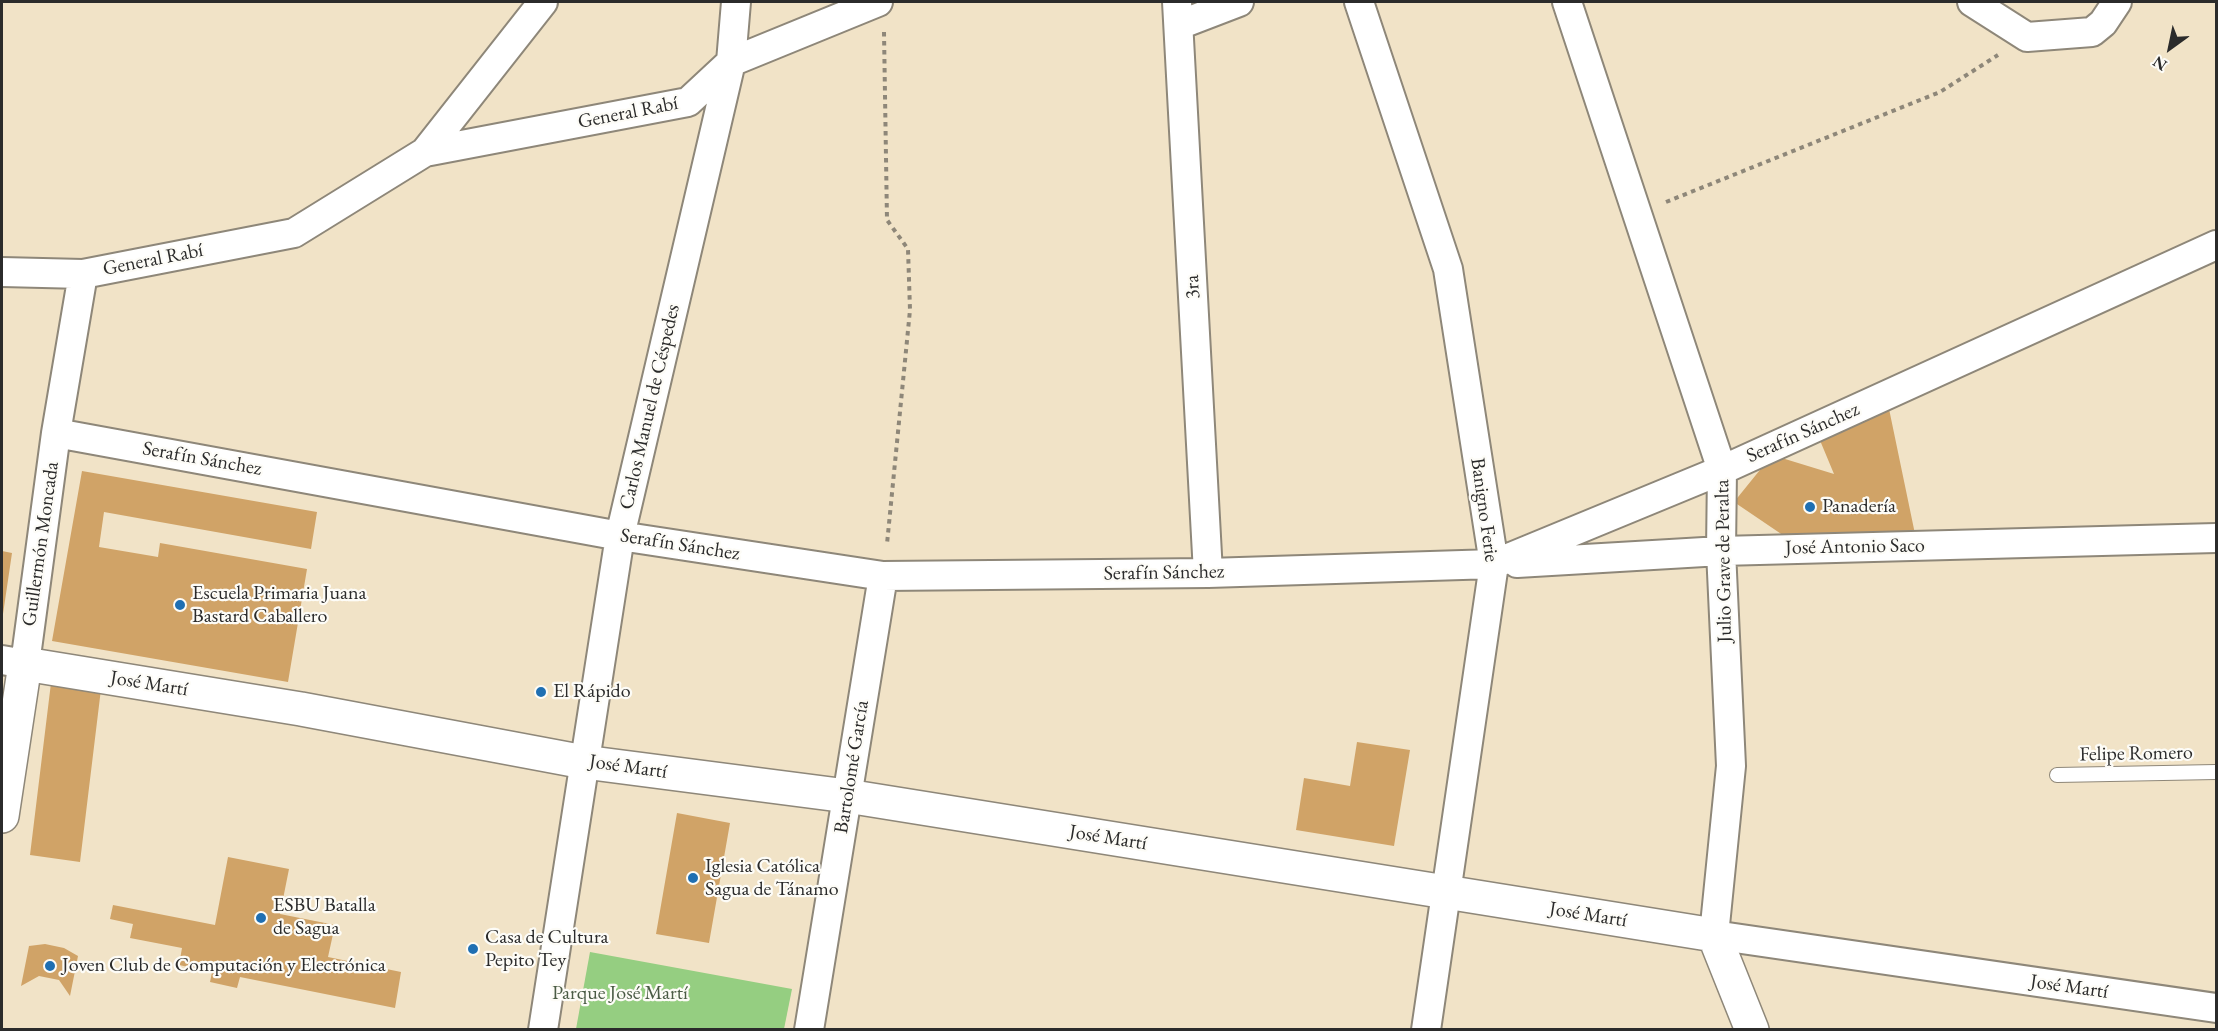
<!DOCTYPE html>
<html>
<head>
<meta charset="utf-8">
<style>
	body { margin:0 }
	#map { position:relative; width:2218px; height:1031px; overflow:hidden; background:#f1e3c7; font-family:"EB Garamond",serif }
	canvas { display:block }
	.frame { position:absolute; inset:0; border:3px solid #2b2b2b; pointer-events:none }
	.north { position:absolute; left:2140px; top:18px; width:60px; height:60px; -webkit-text-stroke:4px #fdfcf7; paint-order:stroke; rotate:213deg; font-size:16px; font-weight:700; line-height:24px; text-align:center; color:#2b2b2b }
	.north::after { content:''; display:block; margin:auto; width:21px; height:27px; background:#2b2b2b; clip-path:polygon(50% 0,100% 100%,50% 72%,0 100%) }
</style>
</head>
<body>
<div id="map">
<canvas width="2218" height="1031"></canvas>
<div class="frame"></div>
<div class="north">N</div>
</div>
<script>
const context = document.querySelector('canvas').getContext('2d');
context.lineJoin = 'round';
function paint(path, color) { context.fillStyle = color; context.fill(path, 'evenodd'); }
const toPath = rows => new Path2D(rows.map(r => 'M' + r).join(''));
function trace(path, color, width, dash) { context.strokeStyle = color; context.lineWidth = width; context.lineCap = dash ? 'butt' : 'round'; context.setLineDash(dash || []); context.stroke(path); }
function label(font, color, halo, rows, align = 'center') {
  context.font = font + ' "EB Garamond",serif'; context.lineWidth = 4.5; context.setLineDash([]); context.textBaseline = 'middle'; context.strokeStyle = halo; context.fillStyle = color; for (const [text, x, y, turn = 0] of rows) {
    context.save(); context.translate(x, y); context.rotate((+turn || 0) * Math.PI / 180); context.textAlign = isNaN(turn) ? turn : align; if (halo) context.strokeText(text, 0, 0); context.fillText(text, 0, 0); context.restore();
  }
}
paint(toPath([
	[590,952,792,989,784,1029,576,1029]
]), '#95ce81');
paint(toPath([
	[1888,404,1915,534,1796,544,1734,502,1772,455,1834,474,1819,438],
	[82,471,317,512,311,549,104,512,99,547,158,557,160,543,307,569,288,682,52,641],
	[2,551,12,553,3,614,2,614],
	[51,683,101,689,80,862,30,855],
	[1357,742,1410,750,1394,846,1296,830,1304,778,1350,786],
	[677,813,730,823,709,943,656,934],
	[228,857,289,869,280,914,335,925,328,957,401,972,395,1008,240,977,237,988,210,982,212,972,179,965,182,948,130,938,133,924,110,919,113,905,215,925],
	[45,944,64,948,78,956,70,996,59,980,39,976,21,986,29,946]
]), '#d0a367');
const service = toPath([
	[2057,775,2216,772]
]);
const minor = toPath([
	[1177,2,1208,573],
	[1359,2,1448,269,1494,564,1426,1030],
	[1567,2,1722,470,1721,551,1731,766,1714,935,2216,1008],
	[1972,2,2027,37,2092,32,2103,23,2117,2],
	[1179,25,1239,2],
	[425,152,543,2],
	[2,272,83,274,294,233,425,152,688,102,731,62,878,2],
	[56,433,620,536,883,576,1208,573,1494,564,1722,470,2216,245],
	[1517,563,1721,551,2216,538],
	[2,660,25,664,56,433,83,274],
	[543,1030,620,536,731,62,736,2],
	[809,1030,883,576]
]);
const tertiary = toPath([
	[2,816,25,664,301,709,584,762,847,796,1714,935,1752,1030]
]);
trace(service, '#8e8779', 16);
trace(minor, '#8e8779', 32);
trace(tertiary, '#8e8779', 36);
trace(toPath([
	[884,32,887,220,908,249,910,310,887,544],
	[1666,202,1940,92,1998,55]
]), '#8e8779', 4, [4.5, 4.5]);
trace(service, '#fff', 14);
trace(minor, '#fff', 28);
trace(tertiary, '#fff', 33);
for (const [x, y, r, color] of [
	[1810,507,6,"#1f6fb2"],
	[180,605,6,"#1f6fb2"],
	[541,692,6,"#1f6fb2"],
	[693,878,6,"#1f6fb2"],
	[261,918,6,"#1f6fb2"],
	[473,949,6,"#1f6fb2"],
	[50,966,6,"#1f6fb2"]
]) { const dot = new Path2D(); dot.arc(x, y, r, 0, 2 * Math.PI); context.fillStyle = color; context.fill(dot); trace(dot, '#fdfcf7', 2); }
label('20px', '#2b2b2b', '#fdfcf7', [
	["General Rabí",628,113,-11],
	["General Rabí",153,260,-11],
	["3ra",1193,287,-93],
	["Carlos Manuel de Céspedes",650,407,-77],
	["Serafín Sánchez",1803,433,-24],
	["Serafín Sánchez",202,459,10],
	["Banigno Ferie",1484,510,82],
	["Guillermón Moncada",41,544,-82],
	["Serafín Sánchez",680,545,9],
	["José Antonio Saco",1855,547,-1],
	["Julio Grave de Peralta",1724,561,-91],
	["Serafín Sánchez",1164,573,-1],
	["José Martí",149,684,9],
	["Felipe Romero",2136,754,-1],
	["José Martí",628,767,8],
	["Bartolomé García",852,767,-81],
	["José Martí",1108,838,9],
	["José Martí",1588,915,9],
	["José Martí",2069,987,8]
]);
label('20px', '#2b2b2b', '#fdfcf7', [
	["Panadería",1822,507],
	["Escuela Primaria Juana",192,594],
	["Bastard Caballero",192,617],
	["El Rápido",553,692],
	["Iglesia Católica",705,867],
	["Sagua de Tánamo",705,890],
	["ESBU Batalla",273,906],
	["de Sagua",273,929],
	["Casa de Cultura",485,938],
	["Pepito Tey",485,961],
	["Joven Club de Computación y Electrónica",62,966]
], 'left');
label('20px', '#4b5c45', '#fdfcf7', [
	["Parque José Martí",620,994]
]);
</script>
</body>
</html>
